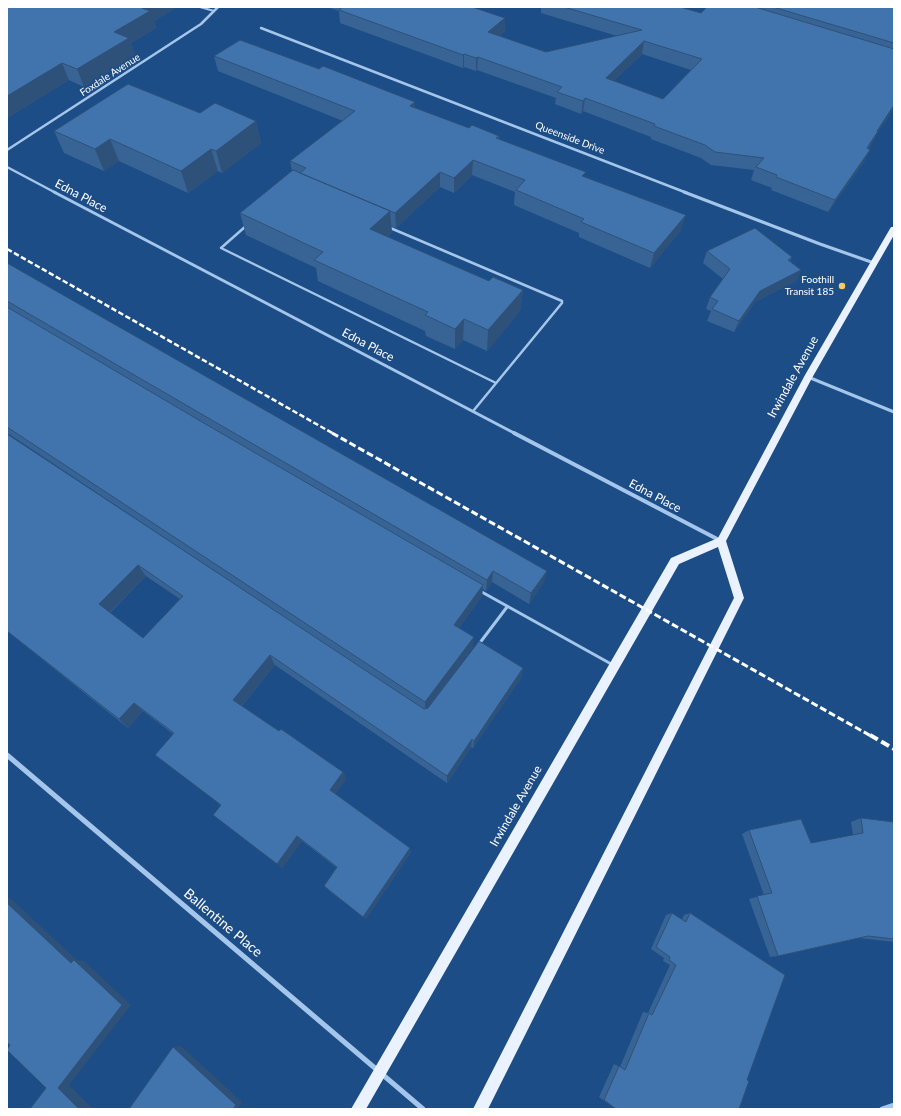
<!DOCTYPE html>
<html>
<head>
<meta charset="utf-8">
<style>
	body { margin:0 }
	#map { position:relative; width:901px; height:1116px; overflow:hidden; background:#1d4d86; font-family:Lato,sans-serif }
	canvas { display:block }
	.frame { position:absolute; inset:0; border:8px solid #fff; pointer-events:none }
</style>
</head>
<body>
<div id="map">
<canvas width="901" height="1116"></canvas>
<div class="frame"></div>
</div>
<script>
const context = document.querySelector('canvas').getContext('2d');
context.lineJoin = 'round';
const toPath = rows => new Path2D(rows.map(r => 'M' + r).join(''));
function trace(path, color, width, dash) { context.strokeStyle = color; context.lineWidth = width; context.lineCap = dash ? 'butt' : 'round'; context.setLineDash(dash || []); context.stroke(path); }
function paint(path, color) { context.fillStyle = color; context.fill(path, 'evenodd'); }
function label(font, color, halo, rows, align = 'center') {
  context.font = font + ' Lato,sans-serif'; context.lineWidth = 3.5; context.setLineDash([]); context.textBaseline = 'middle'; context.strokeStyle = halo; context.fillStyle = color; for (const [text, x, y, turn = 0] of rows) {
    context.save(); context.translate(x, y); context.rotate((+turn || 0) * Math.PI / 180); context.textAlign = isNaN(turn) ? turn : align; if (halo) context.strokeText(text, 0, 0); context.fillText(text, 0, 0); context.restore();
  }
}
trace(toPath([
	[200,7,214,11]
]), '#a5c6eb', 2);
trace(toPath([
	[246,226,221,248,496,383],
	[388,227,562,301,562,303,474,410]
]), '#a5c6eb', 2.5);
trace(toPath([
	[480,591,613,665],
	[479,644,507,607]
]), '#a5c6eb', 3);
trace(toPath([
	[261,28,687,193],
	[7,150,201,24,218,7],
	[7,167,56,193]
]), '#a5c6eb', 2.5);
trace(toPath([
	[54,192,516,434],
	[684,192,820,244,874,263],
	[808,377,894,412]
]), '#a5c6eb', 3);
trace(toPath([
	[514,433,721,541]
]), '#a5c6eb', 4);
trace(toPath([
	[7,755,423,1109],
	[882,1109,894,1105]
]), '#a5c6eb', 5);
paint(toPath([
	[891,227,894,227,894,235,812,378,726,541,744,598,488,1109,473,1109,734,598,718,547,679,564,366,1109,351,1109,671,558,718,538,805,375,891,227]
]), '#e9f2fe');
trace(toPath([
	[7,249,334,434]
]), '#fff', 2.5, [5.5, 2.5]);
trace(toPath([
	[332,433,871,736]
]), '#fff', 3, [7, 3]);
trace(toPath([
	[870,735,894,749]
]), '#fff', 4, [9, 4]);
paint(toPath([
	[7,7,177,7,154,21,156,28,131,43,135,55,84,87,69,80,7,118],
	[327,7,472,7,505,31,499,36,546,52,617,36,541,13,541,7,680,7,701,13,707,7,894,7,894,108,878,132,869,149,864,162,828,212,771,190,772,188,751,180,754,170,711,165,701,158,651,139,651,137,583,111,581,114,555,104,556,98,477,70,476,71,464,67,463,68,340,23,339,11],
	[642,54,691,70,663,99,614,81],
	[214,56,415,108,469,128,499,136,499,139,585,177,681,230,650,268,579,237,579,233,514,205,515,192,472,175,454,193,440,187,396,228,391,226,392,232,387,237,489,281,523,290,520,311,487,351,463,340,455,349,426,336,425,331,318,281,316,268,246,235,240,213,292,171,290,161,343,121,218,71],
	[256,121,261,143,222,173,218,171,188,193,119,161,104,171,64,153,54,131],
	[707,251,792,257,790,261,801,270,796,281,755,302,734,332,707,321,711,311,706,309,710,297,723,279,703,263],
	[7,263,544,582,529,604,492,582,486,591,483,589,482,596,459,628,473,647,427,709,523,668,521,678,473,748,471,747,447,783,275,665,242,706,279,731,343,772,346,779,335,794,411,852,366,919,328,890,337,868,302,841,282,868,220,806,173,734,143,711,128,728,8,632,7,633],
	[9,434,252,596,8,435],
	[146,576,180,599,143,638,110,613],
	[861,818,894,822,894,942,859,938,778,956,770,957,749,899,764,895,742,834,749,830,811,843,853,835,851,822],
	[672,913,682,920,684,915,690,913,785,975,616,1109,599,1097,614,1064,620,1067,643,1012,648,1013,670,965,663,961,664,958,651,949,666,915]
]), '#386495');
paint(toPath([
	[144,7,177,7,154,21,156,28,131,43,135,55,84,87,77,69,114,32],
	[505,18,505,31,487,45,488,32],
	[644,41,642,54,604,91,606,78],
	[464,54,464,67,463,68,463,55],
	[478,57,477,70,476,71,476,58],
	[62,63,69,80,7,118,7,96],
	[585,98,583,111,581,114,583,101],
	[415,102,416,117,410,106],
	[894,105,894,108,878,132,872,144,861,161,877,131],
	[256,121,261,143,222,173,216,151],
	[110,139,119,161,104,171,95,149],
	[211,149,218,171,188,193,181,171],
	[870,150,864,162,828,212,835,200],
	[473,160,472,175,454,193,454,178],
	[440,172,440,187,396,228,395,213],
	[390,211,392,232,372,251,370,229],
	[686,215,681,230,650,268,654,253],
	[801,270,796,281,755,302,734,332,739,321,760,291],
	[523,290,520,311,487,351,488,330],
	[464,319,463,340,455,349,455,329],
	[138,565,146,576,108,614,99,604],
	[493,571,492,582,486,591,487,580],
	[547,571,544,582,529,604,531,593],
	[483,585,482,596,454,635,454,625],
	[474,637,473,647,425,711,425,702],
	[270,655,275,665,240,708,233,700],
	[523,668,521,678,473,748,474,741],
	[134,703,143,711,128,728,119,719],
	[472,739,471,747,447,783,447,776],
	[343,772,346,779,334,796,330,790],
	[297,836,302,841,282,868,277,864],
	[410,848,411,852,366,919,363,917],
	[7,898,11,899,77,960,84,961,131,1005,69,1085,93,1109,79,1109,58,1088,71,963,7,903],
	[181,1046,242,1102,238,1109,233,1109,173,1047]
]), '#2e5179');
const building = toPath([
	[7,7,144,7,142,8,150,11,114,32,129,38,77,69,62,63,7,96,7,7],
	[343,7,472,7,505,18,488,32,546,52,642,30,564,7,680,7,701,13,707,7,755,7,894,49,894,105,877,131,878,131,867,148,870,150,835,200,776,177,777,175,756,167,764,158,715,152,705,145,654,126,655,124,585,98,583,101,557,92,562,87,478,57,476,58,464,54,463,55,339,10,343,7],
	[644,41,702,59,663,99,606,78,644,41],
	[773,7,894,7,894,43,773,7],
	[240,40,319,69,323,66,415,102,410,106,469,128,472,125,499,136,496,138,586,172,582,176,686,215,654,253,581,222,584,219,516,190,525,180,473,160,454,178,440,172,395,213,300,173,306,168,290,161,355,111,214,56,240,40],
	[128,84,200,113,215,103,256,121,216,151,211,149,181,171,110,139,95,149,54,131,128,84],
	[293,170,390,211,370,229,489,281,493,277,523,290,488,330,464,319,455,329,425,315,428,312,314,260,323,252,240,213,293,170],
	[755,228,792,257,788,260,801,270,760,291,739,321,712,309,718,301,710,297,730,269,707,251,755,228],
	[7,263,547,571,531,593,493,571,487,580,7,301,7,263],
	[7,307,202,422,483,585,454,625,474,637,425,702,7,427,7,307],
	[7,434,424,709,428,708,479,641,523,668,474,741,472,739,447,776,270,655,233,700,279,731,281,729,343,772,330,790,410,848,363,917,324,886,337,867,297,836,277,864,213,815,221,805,155,755,174,733,134,703,119,719,7,631,7,434],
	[138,565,183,596,143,638,99,604,138,565],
	[861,818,894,822,894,939,868,936,778,956,757,896,772,893,749,830,801,819,811,843,863,833,861,818],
	[7,903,71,963,74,960,122,1005,58,1088,79,1109,30,1109,46,1088,7,1050,10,1045,7,1042,7,903],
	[672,913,686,922,690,913,785,975,747,1080,749,1081,739,1109,616,1109,604,1100,619,1066,625,1070,649,1013,652,1015,676,965,669,960,670,957,656,947,672,913],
	[173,1047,236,1105,233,1109,129,1109,173,1047]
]);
paint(building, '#4174ad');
trace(building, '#2e5179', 1);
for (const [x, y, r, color] of [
	[842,286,4,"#fbcb63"]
]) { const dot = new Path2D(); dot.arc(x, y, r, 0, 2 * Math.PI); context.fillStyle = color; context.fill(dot); trace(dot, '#1d4d86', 1.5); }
label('10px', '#fff', '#1d4d86', [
	["Foxdale Avenue",110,75,-33],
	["Queenside Drive",570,138,21]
]);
label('10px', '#fff', '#1d4d86', [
	["Foothill",834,280],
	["Transit 185",834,292]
], 'right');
label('12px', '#fff', '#1d4d86', [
	["Edna Place",81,196,28],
	["Edna Place",368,345,28],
	["Irwindale Avenue",793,377,-61],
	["Edna Place",655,496,28],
	["Irwindale Avenue",516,806,-60]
]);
label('14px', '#fff', '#1d4d86', [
	["Ballentine Place",223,923,40]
]);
</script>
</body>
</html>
